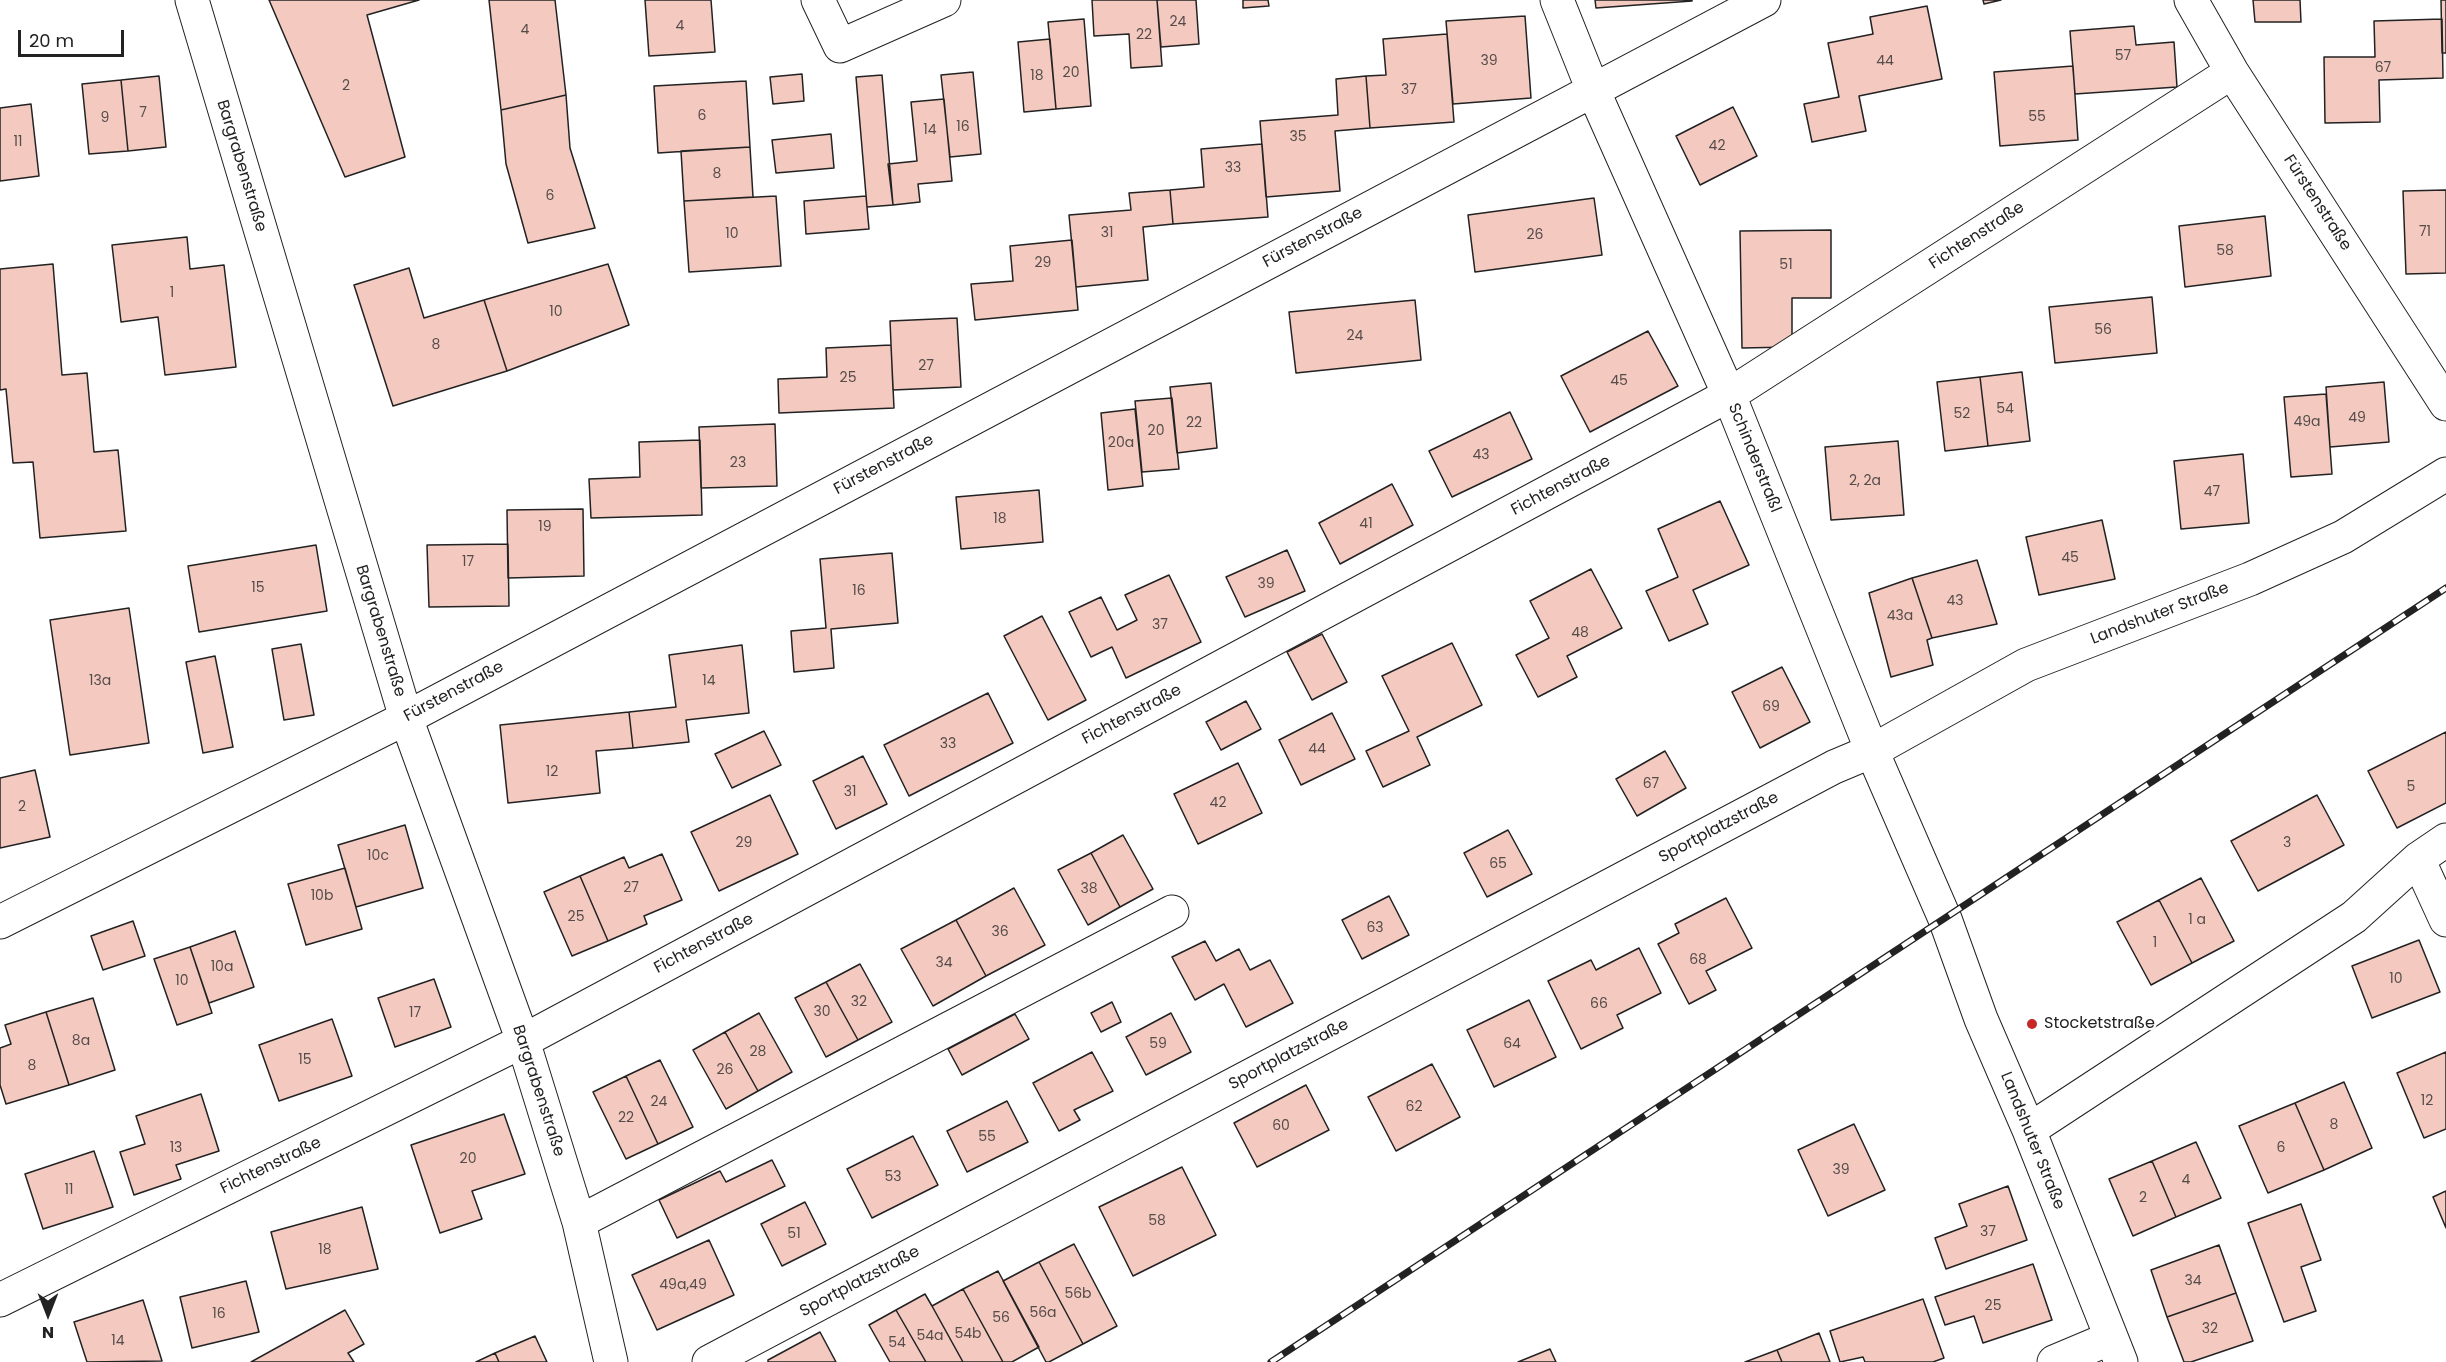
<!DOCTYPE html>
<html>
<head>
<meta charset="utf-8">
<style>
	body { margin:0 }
	#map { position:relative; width:2446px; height:1362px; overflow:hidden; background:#fff; font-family:Poppins,sans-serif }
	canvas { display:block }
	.north { position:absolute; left:18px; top:1284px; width:60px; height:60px; -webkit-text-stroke:4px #fff; paint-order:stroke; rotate:180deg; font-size:16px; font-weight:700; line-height:24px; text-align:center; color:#222 }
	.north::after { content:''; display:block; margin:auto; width:21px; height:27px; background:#222; clip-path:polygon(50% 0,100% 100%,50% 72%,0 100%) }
	.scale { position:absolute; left:18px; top:30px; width:106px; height:27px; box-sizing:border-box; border:3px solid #222; border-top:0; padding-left:8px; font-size:18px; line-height:21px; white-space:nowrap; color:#222; -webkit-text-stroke:4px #fff; paint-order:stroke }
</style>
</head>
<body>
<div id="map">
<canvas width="2446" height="1362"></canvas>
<div class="north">N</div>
<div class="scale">20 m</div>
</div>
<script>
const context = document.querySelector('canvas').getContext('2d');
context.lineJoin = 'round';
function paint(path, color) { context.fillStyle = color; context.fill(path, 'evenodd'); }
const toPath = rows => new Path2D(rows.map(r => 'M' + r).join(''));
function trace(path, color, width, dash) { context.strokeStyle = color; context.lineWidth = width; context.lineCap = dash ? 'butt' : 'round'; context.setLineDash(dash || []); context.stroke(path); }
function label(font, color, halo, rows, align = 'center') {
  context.font = font + ' Poppins,sans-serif'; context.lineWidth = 4.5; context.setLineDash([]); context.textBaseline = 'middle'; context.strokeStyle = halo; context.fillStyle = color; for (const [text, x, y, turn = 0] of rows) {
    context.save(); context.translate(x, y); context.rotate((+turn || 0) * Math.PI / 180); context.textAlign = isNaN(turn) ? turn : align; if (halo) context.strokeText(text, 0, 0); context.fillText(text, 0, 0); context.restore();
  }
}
const building = toPath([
	[269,0,419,0,367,15,405,157,345,177,269,0],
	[489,0,555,0,566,95,501,110,489,0],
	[645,0,711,0,715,52,649,56,645,0],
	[1092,0,1157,0,1162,66,1131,68,1129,34,1094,36,1092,0],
	[1157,0,1196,0,1199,44,1161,47,1157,0],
	[1243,0,1268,0,1269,6,1243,8,1243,0],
	[1595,0,1692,0,1692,1,1596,8,1595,0],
	[1983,0,2001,0,1984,4,1983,0],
	[2253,0,2300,0,2301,22,2255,22,2253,0],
	[2441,0,2446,0,2446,53,2442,53,2441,0],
	[1927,6,1942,79,1859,96,1866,131,1812,142,1804,104,1839,97,1828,43,1873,34,1870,17,1927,6],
	[1525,16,1531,98,1453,104,1446,21,1525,16],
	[1084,19,1091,106,1056,109,1048,22,1084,19],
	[2442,19,2443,78,2379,80,2380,122,2325,123,2324,57,2375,57,2374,21,2442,19],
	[2134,26,2136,45,2174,42,2177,87,2075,94,2070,31,2134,26],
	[1447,34,1454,122,1370,128,1366,76,1386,75,1383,39,1447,34],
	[1050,39,1056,109,1024,112,1018,42,1050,39],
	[2073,66,2078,140,2000,146,1994,72,2073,66],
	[973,72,981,154,950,157,941,75,973,72],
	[802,74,804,101,773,104,770,77,802,74],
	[882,75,893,205,867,207,856,77,882,75],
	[159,76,166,147,128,151,121,80,159,76],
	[1366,76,1370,128,1335,131,1340,191,1266,197,1260,121,1338,115,1336,79,1366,76],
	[121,80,128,151,89,154,82,84,121,80],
	[746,81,750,147,658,153,654,86,746,81],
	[566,95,570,148,595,228,528,243,506,164,501,110,566,95],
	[944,99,952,181,918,184,920,202,893,205,888,164,917,161,911,102,944,99],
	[31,104,39,176,0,181,0,108,31,104],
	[1733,107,1757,156,1700,185,1676,136,1733,107],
	[831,134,834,168,776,173,772,140,831,134],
	[1262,144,1268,217,1173,224,1170,190,1204,187,1201,149,1262,144],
	[750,147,753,197,684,201,681,151,750,147],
	[1170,190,1173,224,1143,227,1148,280,1076,287,1069,215,1131,210,1129,193,1170,190],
	[2446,190,2446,273,2406,274,2403,191,2446,190],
	[776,196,781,266,689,272,684,201,776,196],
	[866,196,869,229,806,234,804,201,866,196],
	[1594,198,1602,255,1475,272,1468,215,1594,198],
	[2265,216,2271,276,2185,287,2179,226,2265,216],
	[1831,230,1831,298,1792,298,1792,347,1742,348,1740,231,1831,230],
	[187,237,190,269,224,265,236,367,165,375,158,317,121,322,112,245,187,237],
	[1072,240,1078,310,975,320,971,284,1013,281,1010,246,1072,240],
	[53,264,62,375,87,373,94,452,118,450,126,531,40,538,33,462,13,463,6,389,0,390,0,269,53,264],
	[608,264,629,325,507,371,484,300,608,264],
	[409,268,424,318,484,300,507,371,393,406,354,285,409,268],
	[2152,297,2157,353,2055,363,2049,307,2152,297],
	[1415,300,1421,360,1296,373,1289,312,1415,300],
	[957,318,961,387,893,390,890,321,957,318],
	[1648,331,1678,386,1590,432,1561,376,1648,331],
	[891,345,894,408,779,413,778,379,827,377,826,348,891,345],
	[2022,372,2030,441,1988,446,1980,377,2022,372],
	[1980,377,1988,446,1945,451,1937,382,1980,377],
	[2384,382,2389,442,2330,447,2326,387,2384,382],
	[1211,383,1217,448,1177,453,1170,387,1211,383],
	[2326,394,2332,474,2291,477,2284,397,2326,394],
	[1172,398,1179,469,1142,472,1135,401,1172,398],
	[1135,409,1143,486,1108,490,1101,413,1135,409],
	[1510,412,1532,459,1452,497,1429,451,1510,412],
	[775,424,777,486,701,488,699,427,775,424],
	[700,440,702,515,591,518,589,479,640,477,639,442,700,440],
	[1898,441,1904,515,1831,520,1825,447,1898,441],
	[2243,454,2249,523,2181,529,2174,461,2243,454],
	[1392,484,1413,525,1340,564,1319,523,1392,484],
	[1039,490,1043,542,961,549,956,497,1039,490],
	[1720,501,1749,565,1693,590,1708,624,1669,641,1646,591,1678,577,1658,529,1720,501],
	[583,509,584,576,508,578,507,510,583,509],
	[2102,520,2115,579,2039,595,2026,537,2102,520],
	[508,544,509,606,429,607,427,545,508,544],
	[316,545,327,611,199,632,188,566,316,545],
	[1287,550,1305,591,1245,617,1226,577,1287,550],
	[892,553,898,623,831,629,834,668,794,672,791,631,826,628,820,559,892,553],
	[1977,560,1997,624,1932,638,1912,578,1977,560],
	[1591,569,1622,628,1567,656,1577,677,1538,697,1516,655,1549,638,1530,601,1591,569],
	[1169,575,1201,642,1126,678,1112,647,1091,657,1069,612,1101,597,1117,630,1137,620,1125,595,1169,575],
	[1912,578,1932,638,1927,640,1933,665,1891,677,1869,593,1912,578],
	[129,608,149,743,70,755,50,620,129,608],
	[1042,616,1086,700,1048,720,1004,636,1042,616],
	[1322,634,1347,682,1312,700,1287,652,1322,634],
	[1452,643,1482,705,1417,737,1430,765,1383,787,1366,751,1409,731,1382,676,1452,643],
	[301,644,314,715,284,720,272,649,301,644],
	[742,645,749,713,686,720,689,742,633,748,629,712,676,707,669,655,742,645],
	[215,656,233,747,203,753,186,662,215,656],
	[1782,667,1810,722,1760,748,1732,692,1782,667],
	[988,693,1013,743,909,796,884,745,988,693],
	[1246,701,1261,729,1221,750,1206,722,1246,701],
	[629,712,633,748,596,751,600,793,508,803,500,725,629,712],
	[1332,713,1355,759,1301,785,1279,740,1332,713],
	[764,731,781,765,732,788,715,754,764,731],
	[2446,732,2446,803,2397,828,2368,771,2446,732],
	[1665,751,1686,788,1637,816,1616,779,1665,751],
	[863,756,887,804,836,829,813,781,863,756],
	[1238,763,1262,813,1198,844,1174,794,1238,763],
	[35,770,50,837,0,848,0,778,35,770],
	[770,795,798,854,719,891,691,832,770,795],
	[2317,795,2344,845,2258,891,2231,841,2317,795],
	[405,825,423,888,356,907,338,845,405,825],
	[1508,830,1532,874,1487,897,1464,853,1508,830],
	[1123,835,1153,889,1120,907,1091,853,1123,835],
	[1091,853,1120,907,1088,925,1058,870,1091,853],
	[662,854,682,900,644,916,647,924,608,941,580,876,624,857,629,868,662,854],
	[345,868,362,929,306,945,288,884,345,868],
	[580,876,608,941,572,956,544,892,580,876],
	[2201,878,2234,941,2192,963,2159,900,2201,878],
	[1014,888,1045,945,986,976,956,920,1014,888],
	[1389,896,1409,935,1362,959,1342,920,1389,896],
	[1726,898,1752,948,1706,971,1716,990,1689,1004,1658,944,1679,933,1675,924,1726,898],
	[2159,900,2192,963,2151,985,2117,922,2159,900],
	[956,920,986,976,933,1006,901,949,956,920],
	[133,921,145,956,103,970,91,936,133,921],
	[235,931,254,987,209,1003,190,947,235,931],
	[2419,940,2440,992,2372,1018,2352,966,2419,940],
	[1205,941,1216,961,1239,949,1250,970,1270,960,1293,1003,1246,1027,1224,984,1195,1000,1172,957,1205,941],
	[190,947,212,1013,177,1025,154,959,190,947],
	[1639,948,1661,993,1617,1015,1623,1028,1581,1049,1548,981,1591,960,1596,970,1639,948],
	[860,964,892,1022,858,1040,826,982,860,964],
	[434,979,451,1027,395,1047,378,998,434,979],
	[826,982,858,1040,826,1057,795,998,826,982],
	[93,998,115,1070,69,1085,46,1012,93,998],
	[1529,1000,1556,1057,1494,1087,1467,1030,1529,1000],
	[1112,1002,1121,1022,1101,1032,1091,1013,1112,1002],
	[46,1012,69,1085,6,1104,0,1085,0,1048,11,1044,5,1025,46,1012],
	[759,1013,792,1072,758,1091,725,1032,759,1013],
	[1171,1013,1191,1052,1146,1075,1126,1037,1171,1013],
	[1015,1014,1029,1039,962,1075,948,1049,1015,1014],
	[332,1019,352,1076,279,1101,259,1045,332,1019],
	[725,1032,758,1091,726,1109,693,1050,725,1032],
	[1092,1052,1113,1091,1074,1110,1080,1120,1059,1131,1033,1083,1092,1052],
	[2446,1052,2446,1129,2424,1138,2397,1073,2446,1052],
	[660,1060,693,1127,658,1144,626,1076,660,1060],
	[1432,1064,1460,1117,1396,1151,1368,1097,1432,1064],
	[626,1076,658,1144,626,1159,593,1092,626,1076],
	[2344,1082,2372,1148,2324,1170,2295,1103,2344,1082],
	[1306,1085,1329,1130,1257,1167,1234,1123,1306,1085],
	[201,1094,219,1151,176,1165,181,1179,134,1195,120,1152,145,1144,136,1116,201,1094],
	[1007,1101,1028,1142,967,1172,947,1131,1007,1101],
	[2295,1103,2324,1170,2268,1193,2239,1126,2295,1103],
	[504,1114,525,1174,472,1191,482,1219,440,1233,411,1145,504,1114],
	[1854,1124,1885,1190,1828,1216,1798,1150,1854,1124],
	[913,1136,938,1185,872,1218,847,1169,913,1136],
	[2196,1142,2221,1198,2176,1217,2152,1161,2196,1142],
	[94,1151,113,1207,43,1229,25,1174,94,1151],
	[772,1160,785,1186,677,1238,659,1200,720,1171,726,1182,772,1160],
	[2152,1161,2176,1217,2133,1236,2109,1179,2152,1161],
	[1182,1167,1216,1235,1133,1276,1099,1207,1182,1167],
	[2008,1186,2027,1240,1946,1269,1935,1238,1967,1226,1959,1204,2008,1186],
	[2446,1191,2446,1228,2433,1197,2446,1191],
	[805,1202,826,1244,782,1266,761,1224,805,1202],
	[2301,1204,2321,1260,2301,1267,2316,1311,2284,1322,2248,1223,2301,1204],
	[362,1207,378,1269,286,1289,271,1232,362,1207],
	[709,1240,734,1295,657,1330,632,1275,709,1240],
	[1074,1244,1117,1326,1083,1344,1039,1262,1074,1244],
	[2219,1245,2236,1293,2167,1317,2151,1270,2219,1245],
	[1039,1262,1083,1344,1049,1362,1046,1362,1003,1281,1039,1262],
	[2033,1264,2052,1320,1983,1343,1974,1316,1945,1325,1935,1297,2033,1264],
	[998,1271,1039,1347,1012,1362,1003,1362,963,1289,998,1271],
	[246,1281,259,1332,192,1348,180,1297,246,1281],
	[963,1289,1003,1362,963,1362,932,1306,963,1289],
	[2236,1293,2253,1341,2191,1362,2184,1362,2167,1317,2236,1293],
	[925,1294,932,1306,963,1362,926,1362,896,1310,925,1294],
	[1923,1299,1944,1358,1933,1362,1865,1362,1863,1357,1840,1362,1830,1331,1923,1299],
	[143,1300,162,1361,87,1362,74,1322,143,1300],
	[345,1310,364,1344,348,1353,354,1362,251,1362,345,1310],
	[896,1310,926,1362,890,1362,869,1325,896,1310],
	[820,1332,836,1362,768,1362,768,1360,820,1332],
	[1819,1333,1830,1362,1782,1362,1777,1350,1819,1333],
	[535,1336,547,1362,499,1362,495,1353,535,1336],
	[1550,1349,1556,1362,1518,1362,1550,1349],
	[1777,1350,1782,1362,1745,1362,1777,1350],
	[495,1353,499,1362,476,1362,495,1353]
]);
paint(building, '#f3c9c0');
trace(building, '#222', 1.5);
const minor = toPath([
	[192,0,406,718,523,1041,579,1222,611,1362],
	[818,0,840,46,944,0],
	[1557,0,1593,90,1729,395,1872,751,1945,919,1981,1019,2029,1130,2121,1362],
	[2191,0,2232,72,2446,404],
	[2418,859,2446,920],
	[0,922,406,718,1764,0],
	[2029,1130,2354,917,2418,859,2446,840],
	[579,1222,1172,912],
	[0,1300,523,1041,1729,395,2232,72],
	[709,1362,1834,767,1872,751,2026,665,2250,579,2343,537,2446,474],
	[2054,1362,2111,1338]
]);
trace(minor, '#222', 35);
trace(minor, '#fff', 33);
const rail = toPath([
	[1271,1362,2446,588]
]);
trace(rail, '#222', 7);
trace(rail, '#fff', 4.5, [14]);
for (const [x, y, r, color] of [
	[2032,1024,6,"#c62828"]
]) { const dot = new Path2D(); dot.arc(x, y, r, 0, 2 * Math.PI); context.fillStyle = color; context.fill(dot); trace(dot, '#fff', 2); }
label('14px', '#564c4a', null, [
	["24",1178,22],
	["4",680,26],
	["4",525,30],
	["22",1144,35],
	["57",2123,56],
	["39",1489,61],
	["44",1885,61],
	["67",2383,68],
	["20",1071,73],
	["18",1037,76],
	["2",346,86],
	["37",1409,90],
	["7",143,113],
	["6",702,116],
	["55",2037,117],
	["9",105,118],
	["16",963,127],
	["14",930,130],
	["35",1298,137],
	["11",18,142],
	["42",1717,146],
	["33",1233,168],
	["8",717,174],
	["6",550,196],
	["71",2425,232],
	["31",1107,233],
	["10",732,234],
	["26",1535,235],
	["58",2225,251],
	["29",1043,263],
	["51",1786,265],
	["1",172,293],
	["10",556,312],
	["56",2103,330],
	["24",1355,336],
	["8",436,345],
	["27",926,366],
	["25",848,378],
	["45",1619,381],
	["54",2005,409],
	["52",1962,414],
	["49",2357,418],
	["49a",2307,422],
	["22",1194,423],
	["20",1156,431],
	["20a",1121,443],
	["43",1481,455],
	["23",738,463],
	["2, 2a",1865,481],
	["47",2212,492],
	["18",1000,519],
	["41",1366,524],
	["19",545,527],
	["45",2070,558],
	["17",468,562],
	["39",1266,584],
	["15",258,588],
	["16",859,591],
	["43",1955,601],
	["43a",1900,616],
	["37",1160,625],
	["48",1580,633],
	["13a",100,681],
	["14",709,681],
	["69",1771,707],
	["33",948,744],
	["44",1317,749],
	["12",552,772],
	["67",1651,784],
	["5",2411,787],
	["31",850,792],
	["42",1218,803],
	["2",22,807],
	["29",744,843],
	["3",2287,843],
	["10c",378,856],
	["65",1498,864],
	["27",631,888],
	["38",1089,889],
	["10b",322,896],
	["25",576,917],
	["1 a",2197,920],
	["63",1375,928],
	["36",1000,932],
	["1",2155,943],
	["68",1698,960],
	["34",944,963],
	["10a",222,967],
	["10",2396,979],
	["10",182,981],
	["32",859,1002],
	["66",1599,1004],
	["30",822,1012],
	["17",415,1013],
	["8a",81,1041],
	["59",1158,1044],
	["64",1512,1044],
	["28",758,1052],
	["15",305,1060],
	["8",32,1066],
	["26",725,1070],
	["12",2427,1101],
	["24",659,1102],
	["62",1414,1107],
	["22",626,1118],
	["8",2334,1125],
	["60",1281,1126],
	["55",987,1137],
	["13",176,1148],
	["6",2281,1148],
	["20",468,1159],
	["39",1841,1170],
	["53",893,1177],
	["4",2186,1180],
	["11",69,1190],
	["2",2143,1198],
	["58",1157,1221],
	["37",1988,1232],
	["51",794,1234],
	["18",325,1250],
	["34",2193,1281],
	["49a,49",683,1285],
	["56b",1078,1294],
	["25",1993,1306],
	["56a",1043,1313],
	["16",219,1314],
	["56",1001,1318],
	["32",2210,1329],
	["54b",968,1334],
	["54a",930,1336],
	["14",118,1341],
	["54",897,1343]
]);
label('16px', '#222', '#fff', [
	["Bargrabenstraße",241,166,73],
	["Fürstenstraße",2317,203,57],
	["Fichtenstraße",1977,236,-33],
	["Fürstenstraße",1313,238,-28],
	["Schinderstraßl",1754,458,68],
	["Fürstenstraße",884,465,-28],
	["Fichtenstraße",1561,486,-28],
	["Landshuter Straße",2160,614,-21],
	["Bargrabenstraße",380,631,73],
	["Fürstenstraße",454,692,-28],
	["Fichtenstraße",1132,715,-28],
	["Sportplatzstraße",1719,828,-28],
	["Fichtenstraße",704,944,-28],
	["Sportplatzstraße",1289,1055,-28],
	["Bargrabenstraße",538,1091,72],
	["Landshuter Straße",2032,1141,68],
	["Fichtenstraße",271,1166,-26],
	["Sportplatzstraße",860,1282,-28]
]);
label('16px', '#222', '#fff', [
	["Stocketstraße",2044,1024]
], 'left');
</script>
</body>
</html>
